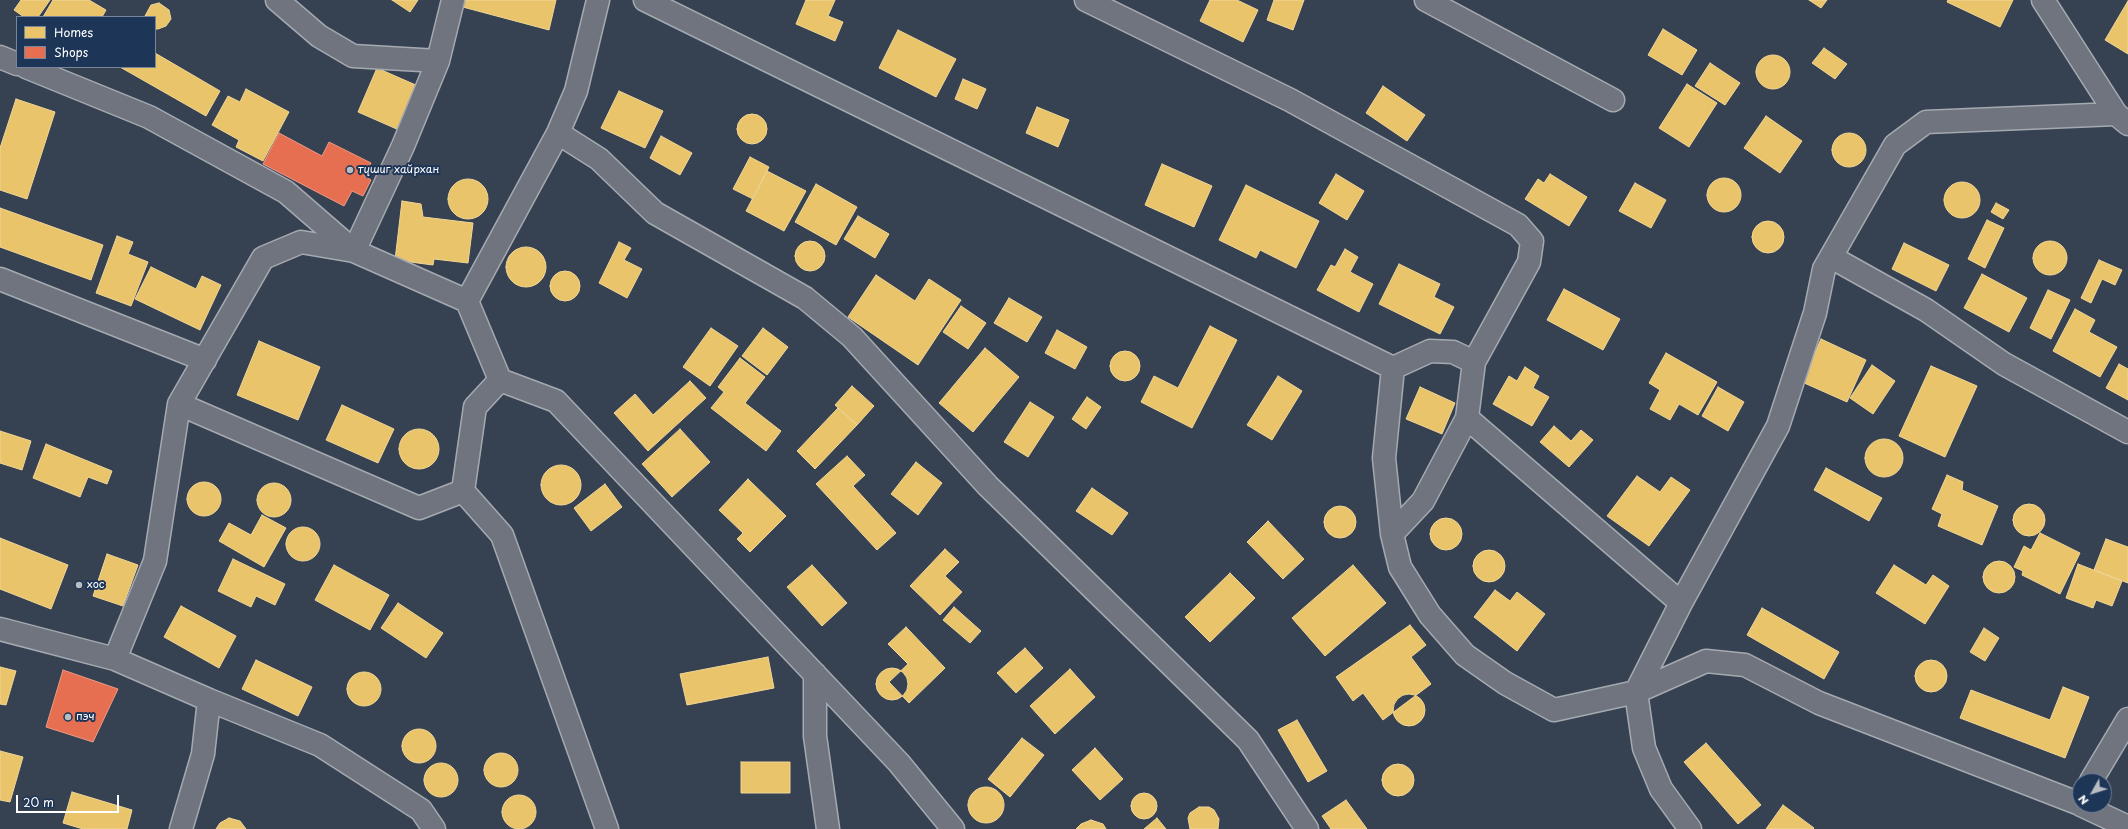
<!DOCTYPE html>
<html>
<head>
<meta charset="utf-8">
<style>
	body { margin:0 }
	#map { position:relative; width:2128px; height:829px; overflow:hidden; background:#364151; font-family:"Playpen Sans",sans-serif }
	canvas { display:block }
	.legend { position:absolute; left:16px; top:16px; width:140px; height:52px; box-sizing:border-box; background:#1d3557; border:1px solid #77869a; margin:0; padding:5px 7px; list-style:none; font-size:12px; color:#fff }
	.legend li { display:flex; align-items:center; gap:8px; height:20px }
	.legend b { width:20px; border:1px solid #77869a }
	.north { position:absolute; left:2072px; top:773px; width:40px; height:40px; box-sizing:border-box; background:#1d3557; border:1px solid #77869a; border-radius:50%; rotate:231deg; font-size:11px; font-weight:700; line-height:16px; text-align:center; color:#fff }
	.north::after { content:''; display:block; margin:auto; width:14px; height:18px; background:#b9bcc2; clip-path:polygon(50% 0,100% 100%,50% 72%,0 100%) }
	.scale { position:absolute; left:16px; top:795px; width:103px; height:18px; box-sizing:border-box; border:2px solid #fff; border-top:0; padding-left:5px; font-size:12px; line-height:14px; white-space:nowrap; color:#fff; -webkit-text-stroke:3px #1d3557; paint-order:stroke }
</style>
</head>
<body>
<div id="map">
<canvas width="2128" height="829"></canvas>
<ul class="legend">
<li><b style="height:11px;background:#e9c46a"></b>Homes</li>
<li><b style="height:11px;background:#e76f51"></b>Shops</li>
</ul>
<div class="north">N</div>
<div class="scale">20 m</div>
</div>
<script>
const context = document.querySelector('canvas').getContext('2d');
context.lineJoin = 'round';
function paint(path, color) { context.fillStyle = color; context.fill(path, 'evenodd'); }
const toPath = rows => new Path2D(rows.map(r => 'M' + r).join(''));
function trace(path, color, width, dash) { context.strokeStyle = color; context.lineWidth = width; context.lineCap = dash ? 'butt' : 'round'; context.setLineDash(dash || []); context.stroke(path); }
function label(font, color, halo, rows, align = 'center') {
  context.font = font + ' "Playpen Sans",sans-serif'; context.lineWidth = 4; context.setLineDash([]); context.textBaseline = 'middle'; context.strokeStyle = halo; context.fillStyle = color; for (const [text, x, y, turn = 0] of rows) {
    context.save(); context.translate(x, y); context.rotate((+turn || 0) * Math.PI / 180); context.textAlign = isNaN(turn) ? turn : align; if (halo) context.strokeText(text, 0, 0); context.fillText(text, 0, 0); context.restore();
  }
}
const homes = toPath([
	[21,0,50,0,38,17,24,17,14,10,21,0],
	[53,0,89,0,106,10,102,17,43,17,53,0],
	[392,0,418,0,410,12,392,0],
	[461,0,556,0,549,30,459,6,461,0],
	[806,0,835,0,828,16,843,22,835,41,796,24,806,0],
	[1210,0,1237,0,1258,10,1243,42,1200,21,1210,0],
	[1274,0,1304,0,1293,30,1267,20,1274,0],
	[1809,0,1827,0,1821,8,1809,0],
	[1948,0,2013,0,2000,27,1947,2,1948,0],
	[2128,1,2128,54,2105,40,2128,1],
	[159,3,169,10,171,19,166,26,158,29,155,29,155,17,145,16,151,5,159,3],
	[1663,29,1697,50,1682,75,1648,55,1663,29],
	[898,30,956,59,936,97,879,68,898,30],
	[1824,48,1847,64,1835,79,1812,63,1824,48],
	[155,53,220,91,206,116,120,67,155,67,155,53],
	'1756 72a17 17 0 1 1 34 0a17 17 0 1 1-34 0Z',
	[1710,63,1740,83,1725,105,1695,86,1710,63],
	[377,68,418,86,399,130,358,112,377,68],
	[963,79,986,89,977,109,955,99,963,79],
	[1687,84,1717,103,1689,147,1659,128,1687,84],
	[1383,86,1425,115,1407,141,1366,113,1383,86],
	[246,89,289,112,263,161,236,147,239,140,212,125,228,96,240,102,246,89],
	[619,91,663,111,645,148,601,128,619,91],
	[16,99,55,112,27,199,0,190,0,148,16,99],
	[1037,107,1069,120,1058,147,1026,133,1037,107],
	'737 129a15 15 0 1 1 30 0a15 15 0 1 1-30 0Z',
	[1766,116,1802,141,1780,173,1744,148,1766,116],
	'1832 150a17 17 0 1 1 34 0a17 17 0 1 1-34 0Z',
	[661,136,692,153,680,175,650,158,661,136],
	[750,157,769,167,753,199,733,189,750,157],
	[1162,164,1212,186,1194,227,1145,205,1162,164],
	[767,171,806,191,784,231,746,211,767,171],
	[1336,174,1364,191,1347,220,1319,203,1336,174],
	[1550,174,1587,197,1569,226,1525,199,1538,179,1544,183,1550,174],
	'1707 195a17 17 0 1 1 34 0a17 17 0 1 1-34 0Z',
	'448 199a20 20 0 1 1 40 0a20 20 0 1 1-40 0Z',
	'1944 200a18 18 0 1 1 36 0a18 18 0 1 1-36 0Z',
	[1635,183,1666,200,1651,228,1619,211,1635,183],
	[816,184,857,207,836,245,795,222,816,184],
	[1246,185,1319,221,1296,268,1260,250,1256,258,1219,240,1246,185],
	[402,201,421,204,423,217,473,223,468,263,434,259,433,265,395,260,402,201],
	[1996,203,2009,210,2003,219,1991,212,1996,203],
	[0,208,103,245,91,280,0,247,0,208],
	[858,216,889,234,875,258,844,239,858,216],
	[1987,220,2004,228,1985,268,1968,259,1987,220],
	'1752 237a16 16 0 1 1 32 0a16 16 0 1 1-32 0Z',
	[117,236,133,242,128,254,148,262,131,306,96,293,117,236],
	'795 256a15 15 0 1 1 30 0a15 15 0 1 1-30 0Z',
	'2033 258a17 17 0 1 1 34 0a17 17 0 1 1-34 0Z',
	[619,242,631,248,624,260,642,269,627,298,599,283,619,242],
	[1904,243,1949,265,1936,291,1892,269,1904,243],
	'506 267a20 20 0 1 1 40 0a20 20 0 1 1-40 0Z',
	[1345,249,1358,257,1350,272,1373,284,1359,312,1317,290,1331,265,1335,267,1345,249],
	[2099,260,2122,270,2115,285,2102,279,2091,303,2081,298,2099,260],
	[1399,264,1440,284,1434,297,1454,307,1440,334,1379,304,1399,264],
	[151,267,196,289,202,276,221,285,200,330,135,299,151,267],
	'550 286a15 15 0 1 1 30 0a15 15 0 1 1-30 0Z',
	[1982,274,2027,298,2009,332,1964,308,1982,274],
	[876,275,915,301,929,279,961,300,918,365,848,317,876,275],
	[1564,289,1620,319,1603,350,1547,320,1564,289],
	[2048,290,2070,300,2051,339,2030,328,2048,290],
	[1009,298,1042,317,1027,342,994,323,1009,298],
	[961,306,986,323,968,349,943,332,961,306],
	[2075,309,2095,320,2089,332,2117,347,2100,377,2053,351,2075,309],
	[1210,326,1237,340,1192,428,1141,402,1154,376,1178,388,1210,326],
	[711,328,738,346,710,386,683,367,711,328],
	[763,328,788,347,767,375,742,356,763,328],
	[1057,330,1087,347,1075,369,1045,353,1057,330],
	[1821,339,1866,360,1847,402,1802,382,1821,339],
	[259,341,320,367,298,420,237,395,259,341],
	[985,348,1019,377,973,432,939,403,985,348],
	'1110 366a15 15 0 1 1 30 0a15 15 0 1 1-30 0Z',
	[1666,353,1717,382,1698,415,1679,404,1670,420,1650,409,1660,390,1649,383,1666,353],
	[740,358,765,377,745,403,781,431,766,451,711,408,724,392,718,387,740,358],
	[2119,364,2128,369,2128,400,2106,388,2119,364],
	[1872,365,1895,381,1873,414,1850,398,1872,365],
	[1931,366,1977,386,1945,457,1899,436,1931,366],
	[1525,367,1539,376,1533,388,1549,397,1532,426,1493,404,1509,376,1517,381,1525,367],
	[1278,376,1302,391,1272,440,1247,425,1278,376],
	[690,381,706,398,648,451,614,413,635,394,653,415,690,381],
	[852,386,874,406,857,425,835,405,852,386],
	[1420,387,1455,403,1442,434,1406,419,1420,387],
	[1718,387,1744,402,1728,431,1702,416,1718,387],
	[1087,397,1101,407,1086,429,1072,419,1087,397],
	[1030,402,1054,417,1028,457,1004,442,1030,402],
	[342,405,394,429,378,463,326,440,342,405],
	[838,408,857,425,815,469,797,451,838,408],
	[1554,426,1571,441,1581,430,1593,440,1569,467,1540,442,1554,426],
	[680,429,710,462,672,497,642,464,680,429],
	'399 449a20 20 0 1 1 40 0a20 20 0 1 1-40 0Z',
	[0,431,31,441,22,470,0,463,0,431],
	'1865 458a19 19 0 1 1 38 0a19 19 0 1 1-38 0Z',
	[46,444,112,471,107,484,88,477,80,497,33,478,46,444],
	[847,456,865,475,853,486,896,533,877,550,816,484,847,456],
	[916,462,942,483,918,515,891,494,916,462],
	'541 485a20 20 0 1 1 40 0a20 20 0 1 1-40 0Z',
	[1826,468,1882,498,1869,521,1814,490,1826,468],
	[1947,475,1963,482,1962,490,1998,506,1982,545,1938,526,1942,514,1932,509,1947,475],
	[1637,476,1660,492,1671,477,1690,490,1649,546,1607,516,1637,476],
	[748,479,786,516,750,552,737,539,743,533,719,510,748,479],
	'187 499a17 17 0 1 1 34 0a17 17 0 1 1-34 0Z',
	'257 500a17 17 0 1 1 34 0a17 17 0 1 1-34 0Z',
	[605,484,622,507,591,531,574,508,605,484],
	[1092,488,1128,513,1112,535,1076,511,1092,488],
	'2013 520a16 16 0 1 1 32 0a16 16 0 1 1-32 0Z',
	'1324 522a16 16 0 1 1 32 0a16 16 0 1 1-32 0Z',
	[262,515,286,528,264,567,219,541,229,523,251,535,262,515],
	'1430 534a16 16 0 1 1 32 0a16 16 0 1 1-32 0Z',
	[1268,521,1304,559,1283,579,1247,542,1268,521],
	'286 544a17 17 0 1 1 34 0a17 17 0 1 1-34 0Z',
	[2040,533,2080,553,2060,594,2022,575,2023,571,2014,567,2024,546,2031,550,2040,533],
	[0,538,68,565,51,609,0,589,0,538],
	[2106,539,2128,547,2128,583,2094,570,2106,539],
	[945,549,959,562,945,576,962,592,940,615,910,586,945,549],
	'1473 566a16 16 0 1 1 32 0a16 16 0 1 1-32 0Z',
	[107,554,138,565,123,606,93,596,107,554],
	[233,559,285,584,275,605,256,596,251,607,218,591,233,559],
	'1983 577a16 16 0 1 1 32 0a16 16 0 1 1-32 0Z',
	[2078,564,2122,581,2112,606,2096,600,2093,608,2066,598,2078,564],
	[334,565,389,595,370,630,315,600,334,565],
	[812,565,847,603,822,626,787,587,812,565],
	[1353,565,1386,603,1325,656,1292,618,1353,565],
	[1894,565,1926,585,1933,575,1949,586,1925,624,1876,593,1894,565],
	[1230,573,1255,598,1210,642,1185,617,1230,573],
	[1495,590,1510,601,1517,592,1545,614,1517,651,1474,617,1495,590],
	[398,603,443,633,426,658,381,628,398,603],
	[181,606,236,636,219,668,164,637,181,606],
	[954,607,981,631,970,643,943,620,954,607],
	[1762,608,1839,652,1824,679,1747,635,1762,608],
	[1410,625,1426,645,1411,657,1431,684,1383,720,1363,693,1353,701,1336,677,1410,625],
	[906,627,945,668,909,703,889,682,908,664,888,644,906,627],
	[1984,628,1999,638,1985,661,1970,652,1984,628],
	[1025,648,1043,668,1016,693,997,673,1025,648],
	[768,657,774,688,687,705,680,674,768,657],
	'1915 676a16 16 0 1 1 32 0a16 16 0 1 1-32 0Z',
	[256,660,312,687,298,716,242,689,256,660],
	[0,667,16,671,6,705,0,704,0,667],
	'876 684a16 16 0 1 1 32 0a16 16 0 1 1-32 0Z',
	[1070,669,1095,697,1055,734,1030,706,1070,669],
	'347 689a17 17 0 1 1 34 0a17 17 0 1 1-34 0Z',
	[2063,687,2089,697,2065,758,1960,718,1971,690,2050,720,2063,687],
	'1393 710a16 16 0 1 1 32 0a16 16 0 1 1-32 0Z',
	[1297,720,1327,771,1308,782,1278,730,1297,720],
	'402 746a17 17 0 1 1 34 0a17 17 0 1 1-34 0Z',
	[1022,738,1044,755,1010,797,988,779,1022,738],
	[1706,743,1761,805,1738,824,1684,762,1706,743],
	[1095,748,1123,779,1100,800,1072,770,1095,748],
	[0,751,23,757,10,802,0,800,0,751],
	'484 770a17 17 0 1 1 34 0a17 17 0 1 1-34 0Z',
	[741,762,790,762,790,793,741,793,741,762],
	'424 780a17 17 0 1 1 34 0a17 17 0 1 1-34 0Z',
	'1382 780a16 16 0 1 1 32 0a16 16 0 1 1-32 0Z',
	'968 805a18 18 0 1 1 36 0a18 18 0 1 1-36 0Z',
	[72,792,132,810,127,829,83,829,63,823,72,792],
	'1131 806a13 13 0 1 1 26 0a13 13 0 1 1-26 0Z',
	'502 812a17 17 0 1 1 34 0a17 17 0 1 1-34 0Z',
	[1346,800,1367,829,1331,829,1322,816,1346,800],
	[1783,805,1814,828,1813,829,1766,829,1783,805],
	[1199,807,1209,807,1214,810,1219,819,1218,829,1190,829,1188,818,1190,813,1199,807],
	[229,818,240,821,246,829,216,829,220,823,229,818],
	[1157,818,1166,829,1144,829,1157,818],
	[1091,820,1103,824,1106,829,1076,829,1081,824,1091,820]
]);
paint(homes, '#e9c46a');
trace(homes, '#f0d697', 1);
const shops = toPath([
	[279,133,322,156,329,142,371,163,364,176,371,180,363,196,352,191,344,206,263,164,279,133],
	[63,670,118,689,93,742,46,727,63,670]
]);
paint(shops, '#e76f51');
trace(shops, '#ee9a85', 1);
const minor = toPath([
	[277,0,319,36,353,56,438,61],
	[598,0,576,91,558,133,599,159,655,213,805,298,852,337,988,486,1248,740,1307,829],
	[645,0,1393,368,1384,458,1392,534,1400,567,1430,615,1465,655,1505,683,1554,710,1636,692,1706,661,1745,665,1819,703,2080,804],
	[1086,0,1290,100,1518,225,1532,241,1529,262,1474,362,1467,418,1423,501,1392,534],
	[1426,0,1613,100],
	[2043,0,2116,114,2128,124],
	[0,57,17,64],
	[26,67,149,117,286,192,354,251,467,301,500,380,556,401,899,763,953,829],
	[1831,257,1926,310,2004,364,2128,432],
	[0,279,205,360],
	[467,301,558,133],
	[1393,368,1430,351,1453,352,1474,362],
	[500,380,475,407,463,491,502,535,607,829],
	[179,404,419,508,463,491],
	[1467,418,1681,603],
	[0,629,115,659],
	[815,674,815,736,828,829],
	[209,700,320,745,421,810,434,829],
	[2091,781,2128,719],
	[2081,805,2128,827],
	[181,829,203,754,209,700,115,659,155,561,179,404,263,258,301,242,354,251,403,146,438,61,453,0],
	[1690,829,1661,789,1644,748,1636,692,1681,603,1778,426,1815,313,1824,269,1895,145,1926,122,2116,114]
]);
trace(minor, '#a5aab1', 25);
trace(minor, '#6f747e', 22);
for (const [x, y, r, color] of [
	[350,170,4,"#b9bcc2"],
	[79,585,4,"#b9bcc2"],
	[68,717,4,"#b9bcc2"]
]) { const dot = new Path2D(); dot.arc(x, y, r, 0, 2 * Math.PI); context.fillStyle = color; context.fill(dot); trace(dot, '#1d3557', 1.5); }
label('11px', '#fff', '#1d3557', [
	["түшиг хайрхан",358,170],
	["хос",87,585],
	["пэч",76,717]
], 'left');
</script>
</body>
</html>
